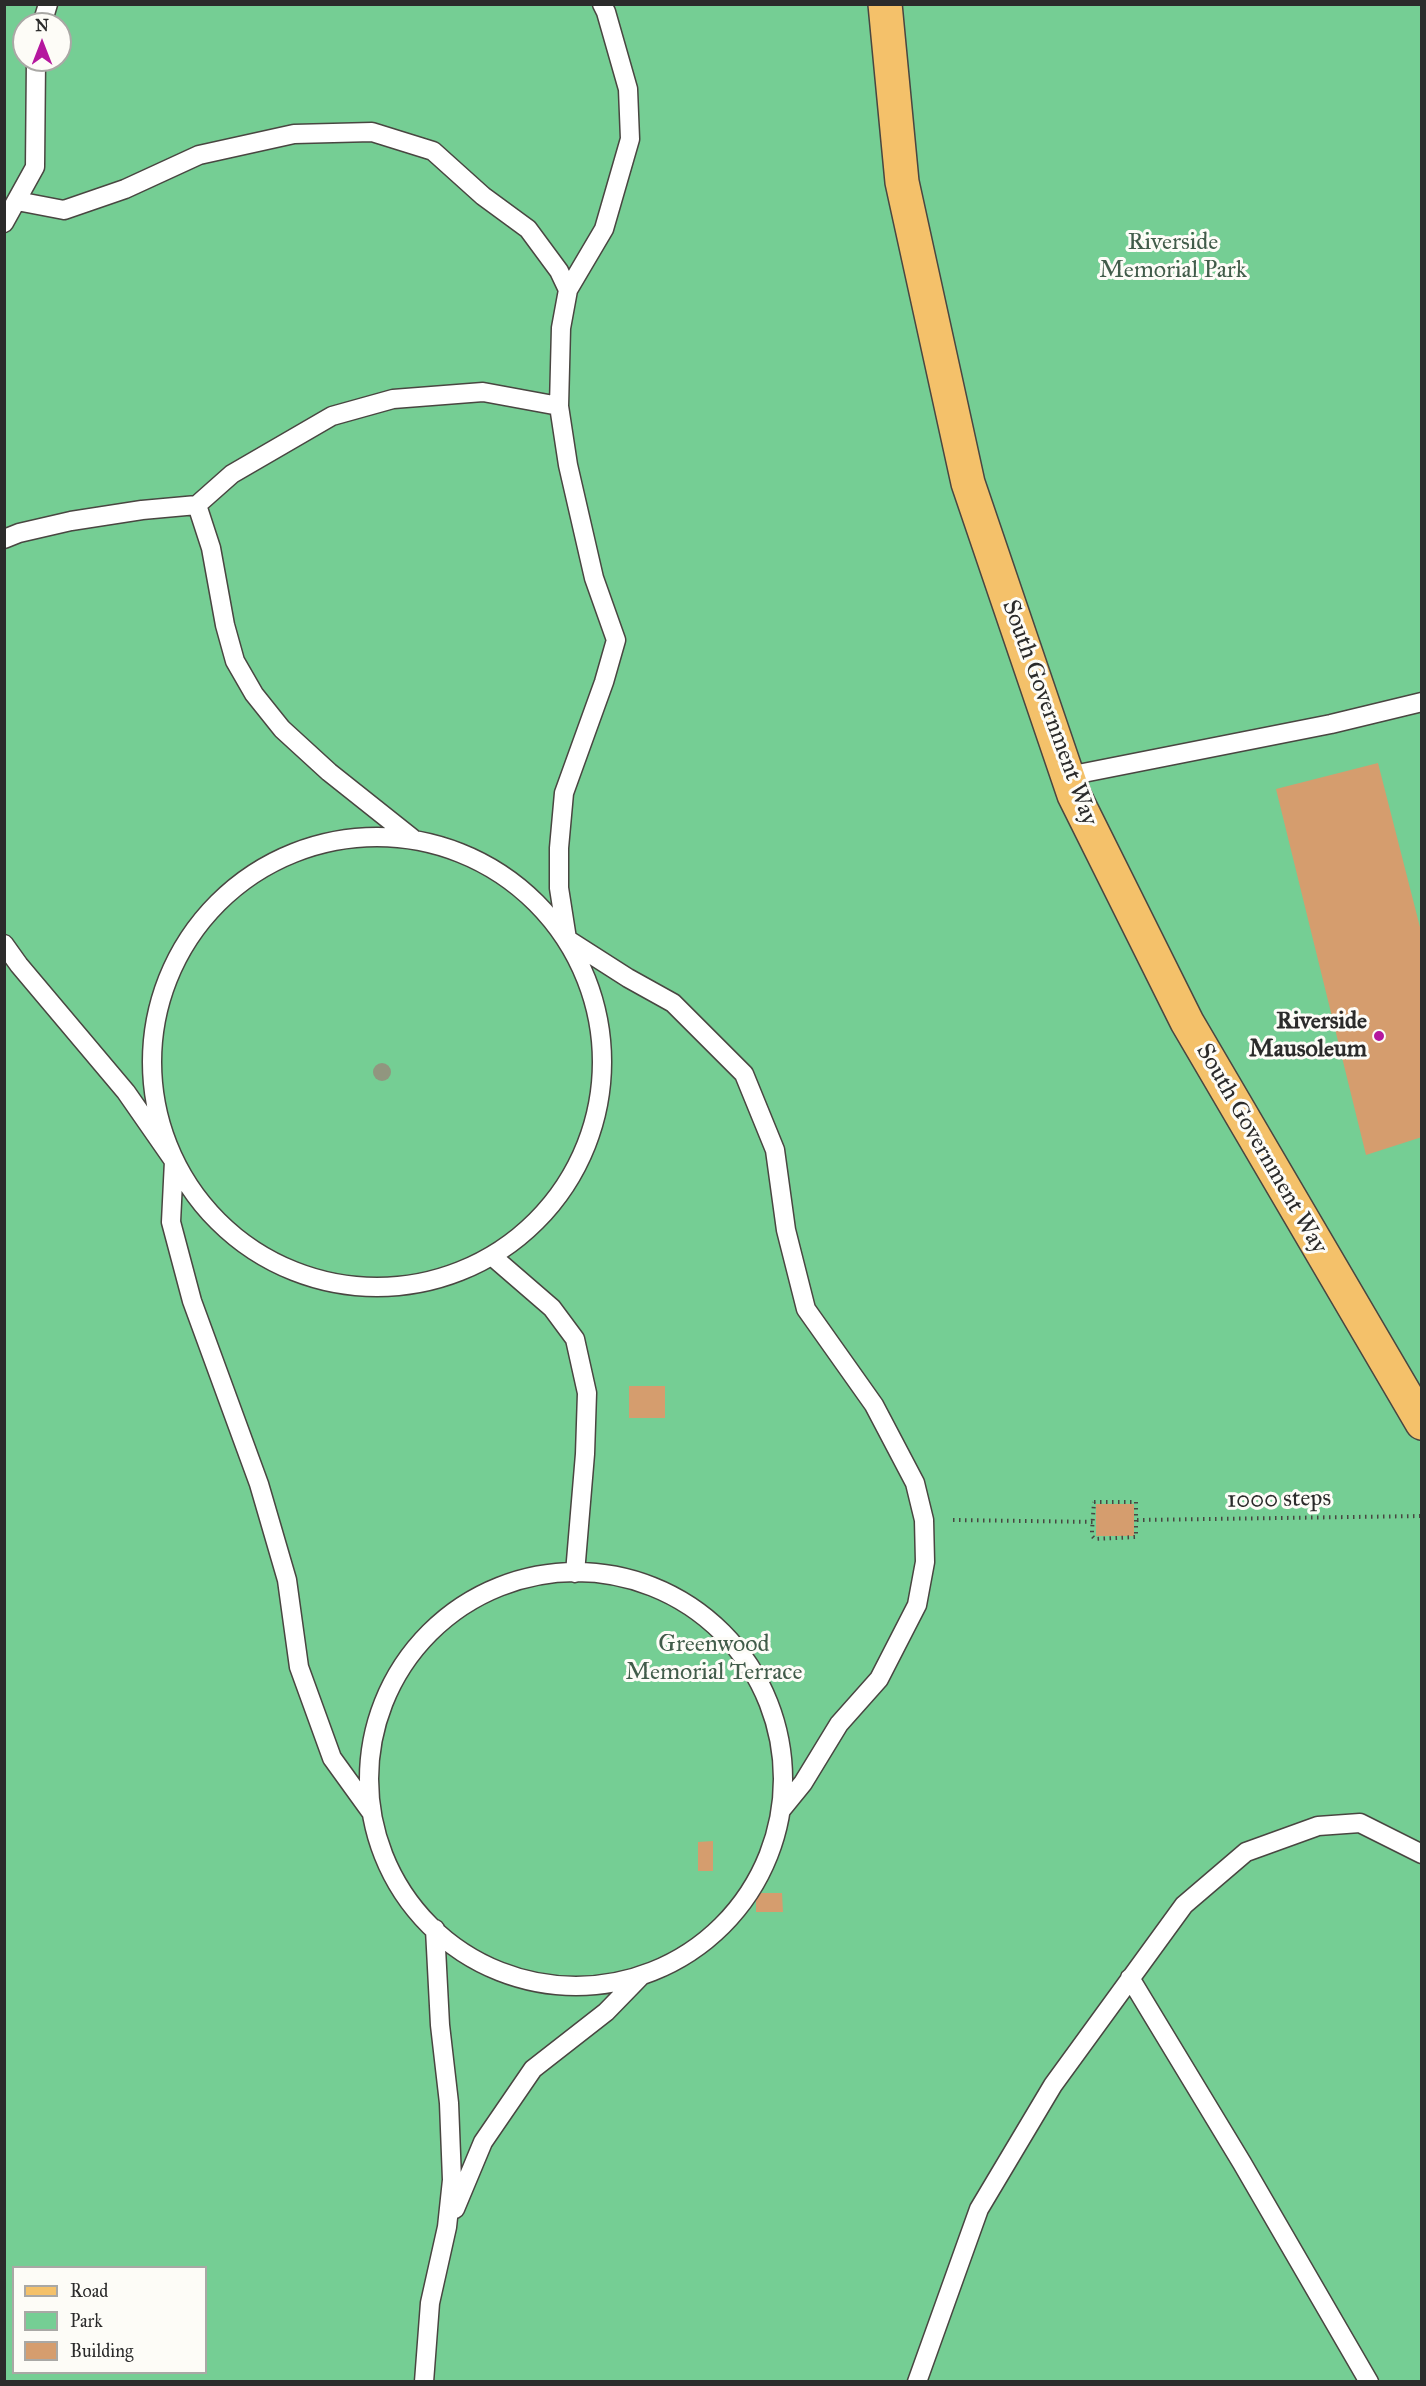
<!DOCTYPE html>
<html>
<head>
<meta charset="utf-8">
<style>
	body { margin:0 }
	#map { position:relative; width:1426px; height:2386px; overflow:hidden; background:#f2debf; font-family:"IM FELL Great Primer",serif }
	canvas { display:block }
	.frame { position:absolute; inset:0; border:6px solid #2b2b2b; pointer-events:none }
	.legend { position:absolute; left:12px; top:2266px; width:195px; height:108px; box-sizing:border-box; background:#fdfcf7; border:2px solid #a9a8a5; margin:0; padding:8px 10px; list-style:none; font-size:18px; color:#2b2b2b }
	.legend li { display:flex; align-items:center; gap:12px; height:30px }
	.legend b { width:30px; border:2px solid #a9a8a5 }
	.north { position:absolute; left:12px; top:12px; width:60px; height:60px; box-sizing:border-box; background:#fdfcf7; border:2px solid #a9a8a5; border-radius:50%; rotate:0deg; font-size:16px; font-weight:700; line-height:24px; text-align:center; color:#2b2b2b }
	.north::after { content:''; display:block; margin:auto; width:21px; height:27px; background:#b5179e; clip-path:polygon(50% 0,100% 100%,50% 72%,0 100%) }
</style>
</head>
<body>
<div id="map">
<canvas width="1426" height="2386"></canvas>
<div class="frame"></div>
<ul class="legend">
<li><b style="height:8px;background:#f4c16a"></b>Road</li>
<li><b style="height:16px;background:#75ce94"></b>Park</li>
<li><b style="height:16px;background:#d59d6e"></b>Building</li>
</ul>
<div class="north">N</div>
</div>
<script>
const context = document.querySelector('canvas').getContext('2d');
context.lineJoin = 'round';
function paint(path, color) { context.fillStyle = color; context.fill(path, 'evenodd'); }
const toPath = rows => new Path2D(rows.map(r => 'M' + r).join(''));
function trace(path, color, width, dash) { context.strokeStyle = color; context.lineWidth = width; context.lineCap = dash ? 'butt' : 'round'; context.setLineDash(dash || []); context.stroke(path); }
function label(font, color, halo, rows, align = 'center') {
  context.font = font + ' "IM FELL Great Primer",serif'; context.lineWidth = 6; context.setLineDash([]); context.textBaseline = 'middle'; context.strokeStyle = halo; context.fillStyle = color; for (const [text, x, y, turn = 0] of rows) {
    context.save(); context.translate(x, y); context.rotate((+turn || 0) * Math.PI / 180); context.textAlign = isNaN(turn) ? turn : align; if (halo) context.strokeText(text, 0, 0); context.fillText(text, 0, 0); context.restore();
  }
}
paint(toPath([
	[5,5,1421,5,1421,2381,5,2382],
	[24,24,60,24,60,60,24,60],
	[14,2268,206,2268,206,2372,14,2372]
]), '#75ce94');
paint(toPath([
	[1378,763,1422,935,1422,1137,1366,1155,1276,789],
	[629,1386,665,1386,665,1418,629,1418],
	[1096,1504,1134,1504,1134,1536,1096,1536],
	[713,1841,713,1871,698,1871,698,1842],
	[756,1893,782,1893,783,1912,756,1912]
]), '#d59d6e');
const lane = toPath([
	[42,24,48,4],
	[17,201,64,210,125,189,199,155,294,134,372,132,433,151,483,196,528,229,559,271,568,290,561,328,559,406,568,465,594,578,616,640,604,682,564,793,559,848,559,888,567,939,628,978,673,1003,744,1074,775,1150,786,1230,806,1309,874,1405,915,1483,924,1520,925,1562,917,1605,879,1679,839,1724,803,1783,781,1810],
	[4,223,35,167,36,60],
	[568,290,604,229,630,139,628,89,606,12,602,4],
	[197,505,211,548,225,625,235,661,254,694,282,729,329,772,412,838],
	[4,539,19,533,71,521,142,510,197,505,232,474,332,416,393,399,483,392,559,406],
	[1068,776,1331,724,1422,702],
	'152 1062a225 225 0 1 1 450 0a225 225 0 1 1-450 0Z',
	[4,944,19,965,126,1092,174,1161,171,1222,192,1301,259,1484,287,1580,299,1667,332,1758,371,1812],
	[493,1257,552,1308,575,1339,587,1393,585,1454,575,1573],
	'369 1779a207 207 0 1 1 414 0a207 207 0 1 1-414 0Z',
	[1130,1978,1242,2163,1369,2382],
	[455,2209,483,2142,533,2069,606,2012,642,1975],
	[424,2382,430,2303,447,2227,452,2180,449,2103,440,2025,435,1929],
	[917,2382,979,2209,1053,2085,1184,1905,1246,1852,1318,1826,1360,1823,1422,1854]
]);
const primary = toPath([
	[885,4,902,182,968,483,1074,795,1187,1022,1422,1423]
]);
trace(lane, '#494641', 21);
trace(primary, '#494641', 36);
trace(toPath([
	[1094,1502,1136,1502,1136,1537,1095,1539,1092,1536,1092,1530,1094,1502],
	[953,1520,1096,1522],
	[1137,1520,1422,1516]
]), '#494641', 4, [1.5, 4.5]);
trace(lane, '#fff', 18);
trace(primary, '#f4c16a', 33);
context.fillStyle = '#91967f';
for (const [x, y] of [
	[382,1072]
]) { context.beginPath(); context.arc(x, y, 9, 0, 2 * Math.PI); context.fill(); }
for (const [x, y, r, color] of [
	[1379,1036,6,"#b5179e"]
]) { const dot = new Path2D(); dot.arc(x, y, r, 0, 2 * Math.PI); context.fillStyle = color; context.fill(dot); trace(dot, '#fdfcf7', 2); }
label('24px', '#415c4a', '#fdfcf7', [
	["Riverside",1173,243],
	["Memorial Park",1173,271],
	["Greenwood",714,1645],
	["Memorial Terrace",714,1673]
]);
label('24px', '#2b2b2b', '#fdfcf7', [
	["South Government Way",1049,713,70],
	["South Government Way",1261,1149,60],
	["1000 steps",1279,1500,-1]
]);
label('bold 24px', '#2b2b2b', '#fdfcf7', [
	["Riverside",1367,1022],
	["Mausoleum",1367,1050]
], 'right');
</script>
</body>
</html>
